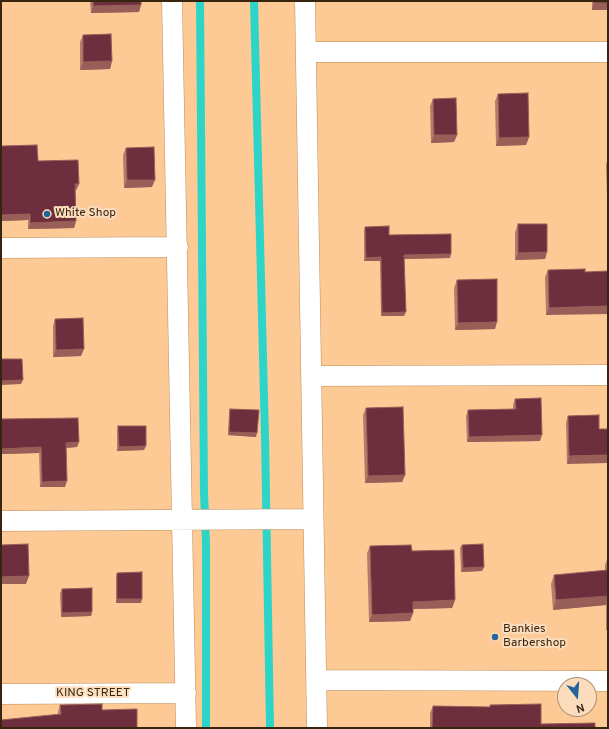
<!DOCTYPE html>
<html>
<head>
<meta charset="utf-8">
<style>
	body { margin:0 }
	#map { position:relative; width:609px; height:729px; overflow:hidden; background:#fdca95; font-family:Overpass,sans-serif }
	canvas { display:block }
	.frame { position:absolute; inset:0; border:2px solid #38250f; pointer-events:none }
	.north { position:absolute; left:557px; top:677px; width:40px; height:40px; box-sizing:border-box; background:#fbdcbc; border:1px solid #ad9377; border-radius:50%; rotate:163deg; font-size:11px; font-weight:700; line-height:16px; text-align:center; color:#38250f }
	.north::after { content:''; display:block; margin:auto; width:14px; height:18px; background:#23649a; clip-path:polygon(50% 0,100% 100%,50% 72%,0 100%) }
</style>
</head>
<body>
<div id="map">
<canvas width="609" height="729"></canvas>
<div class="frame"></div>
<div class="north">N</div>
</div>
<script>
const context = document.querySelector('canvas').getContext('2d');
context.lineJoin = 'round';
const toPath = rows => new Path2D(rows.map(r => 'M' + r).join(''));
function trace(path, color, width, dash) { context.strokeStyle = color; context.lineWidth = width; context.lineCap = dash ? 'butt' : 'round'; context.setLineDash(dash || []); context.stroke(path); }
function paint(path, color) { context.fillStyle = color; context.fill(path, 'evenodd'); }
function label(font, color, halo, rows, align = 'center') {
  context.font = font + ' Overpass,sans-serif'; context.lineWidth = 4; context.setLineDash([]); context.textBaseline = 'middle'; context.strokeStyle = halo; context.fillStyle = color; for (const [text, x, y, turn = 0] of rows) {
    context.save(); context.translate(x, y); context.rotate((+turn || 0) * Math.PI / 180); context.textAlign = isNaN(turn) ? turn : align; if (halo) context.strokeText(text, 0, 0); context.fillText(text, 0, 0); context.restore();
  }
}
trace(toPath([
	[200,1,204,492,206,544,206,728],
	[254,1,265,437,270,728]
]), '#2dd5c9', 8);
const minor = toPath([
	[172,1,186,728],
	[305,1,317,728],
	[306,52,608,52],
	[1,248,178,247],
	[311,376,608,375],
	[1,521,313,519],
	[316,680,608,681],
	[1,694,186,693]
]);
trace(minor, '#bc8c59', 21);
trace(minor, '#fff', 20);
paint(toPath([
	[90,1,141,1,139,12,91,13],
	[592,1,608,1,592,10],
	[83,35,112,61,110,69,80,70,80,42],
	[498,94,529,137,526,145,496,146,495,101],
	[433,99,457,135,454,142,431,143,430,106],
	[1,146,38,161,79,184,76,190,75,190,76,221,74,228,28,229,28,220,1,221],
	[126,148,152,187,124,188,123,155],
	[608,159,608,198,607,198,606,164],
	[518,224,547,252,545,259,515,260,515,232],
	[365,227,450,258,404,259,404,316,381,316,380,261,364,261,364,231],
	[548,270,585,272,546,315,545,277],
	[457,280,495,329,455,330,454,288],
	[55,319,81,356,53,357,53,326],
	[515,399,540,441,467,442,466,416,468,410,513,409,513,405],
	[366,408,405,475,402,482,365,483,363,415],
	[230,409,256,437,228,435,229,413],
	[599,415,567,464,566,423,568,416],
	[1,419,79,442,77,447,66,448,65,487,40,487,39,453,1,454],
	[118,426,144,450,117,451,117,430],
	[462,545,484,567,482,571,461,572,460,548],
	[370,546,412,551,455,600,452,608,413,609,413,613,410,621,369,622,367,553],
	[608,557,608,630,606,630,606,605,553,610,551,584,554,575,605,571,605,565],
	[117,573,141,603,116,603,116,577],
	[62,589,92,612,91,616,61,617,60,593],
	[60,705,102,710,58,714,58,712],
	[490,705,541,724,595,728,430,728,430,713,433,706,490,707]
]), '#b57c6a');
paint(toPath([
	[366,1,393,1,365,2],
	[594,3,608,3,608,10,592,10],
	[141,5,139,12,91,13,93,6],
	[112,61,110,69,80,70,83,62],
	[434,135,457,135,454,142,431,143],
	[529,137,526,145,496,146,499,138],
	[127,180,155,180,152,187,124,188],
	[75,184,79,184,76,190,73,190],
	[30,214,28,220,1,221,1,215],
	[76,221,74,228,28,229,30,223],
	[547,252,545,259,515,260,518,253],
	[451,254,450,258,403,259,404,255],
	[381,257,380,261,364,261,366,258],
	[608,306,608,314,546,315,549,308],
	[406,312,404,316,381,316,382,313],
	[497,322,495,329,455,330,458,323],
	[84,349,81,356,53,357,56,350],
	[23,380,21,384,1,385,1,381],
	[229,432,257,433,256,437,228,435],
	[542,435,540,441,467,442,469,437],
	[79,442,77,447,64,448,66,443],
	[146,446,144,450,117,451,119,447],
	[41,447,39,453,1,454,1,449],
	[608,455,608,463,567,464,569,456],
	[405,475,402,482,365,483,368,476],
	[67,481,65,487,40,487,42,482],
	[484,567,482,571,461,572,463,568],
	[29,576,26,584,1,584,1,577],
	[608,596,608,599,606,605,553,610,556,600],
	[117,599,142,599,141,603,116,603],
	[455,600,452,608,410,609,413,602],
	[92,612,91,616,61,617,62,613],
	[413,613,410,621,369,622,372,615]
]), '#985e58');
const building = toPath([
	[93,1,141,1,141,5,93,6,93,1],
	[594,1,608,1,608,3,594,3,594,1],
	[111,34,112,61,83,62,83,35,111,34],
	[528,93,529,137,499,138,498,94,528,93],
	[456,98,457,135,434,135,433,99,456,98],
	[37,145,38,161,78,160,79,184,75,184,76,221,30,223,30,214,1,215,1,146,37,145],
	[154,147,155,180,127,180,126,148,154,147],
	[518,224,547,224,547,252,518,253,518,224],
	[389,226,389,235,451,234,451,254,404,255,406,312,382,313,381,257,366,258,365,227,389,226],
	[585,269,585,272,608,271,608,306,549,308,548,270,585,269],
	[497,279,497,322,458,323,457,280,497,279],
	[83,318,84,349,56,350,55,319,83,318],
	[1,359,22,359,23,380,1,381,1,359],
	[541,398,542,435,469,437,468,410,516,409,515,399,541,398],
	[403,407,405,475,368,476,366,408,403,407],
	[230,409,259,410,257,433,229,432,230,409],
	[599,415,599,429,608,429,608,455,569,456,568,416,599,415],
	[78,418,79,442,66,443,67,481,42,482,41,447,1,449,1,419,78,418],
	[118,426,146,426,146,446,119,447,118,426],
	[28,544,29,576,1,577,1,545,28,544],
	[483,544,484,567,463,568,462,545,483,544],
	[411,545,412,551,454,550,455,600,413,602,413,613,372,615,370,546,411,545],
	[608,570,608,596,556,600,554,575,608,570],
	[142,572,142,599,117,599,117,573,142,572],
	[92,588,92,612,62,613,62,589,92,588],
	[102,704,102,710,137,709,137,728,1,728,1,720,61,714,60,705,102,704],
	[541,704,541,724,595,723,595,728,432,728,433,706,490,707,490,705,541,704]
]);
paint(building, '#6d2f3e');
trace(building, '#985e58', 1);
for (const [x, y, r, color] of [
	[47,214,4,"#23649a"],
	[495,637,4,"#23649a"]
]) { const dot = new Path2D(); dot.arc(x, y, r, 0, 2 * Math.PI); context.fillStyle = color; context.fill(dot); trace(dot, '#fbdcbc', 1.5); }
label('12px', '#38250f', '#fbdcbc', [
	["White Shop",55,214],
	["Bankies",503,630],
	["Barbershop",503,644]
], 'left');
label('12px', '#38250f', '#fbdcbc', [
	["KING STREET",93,694]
]);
</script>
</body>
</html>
